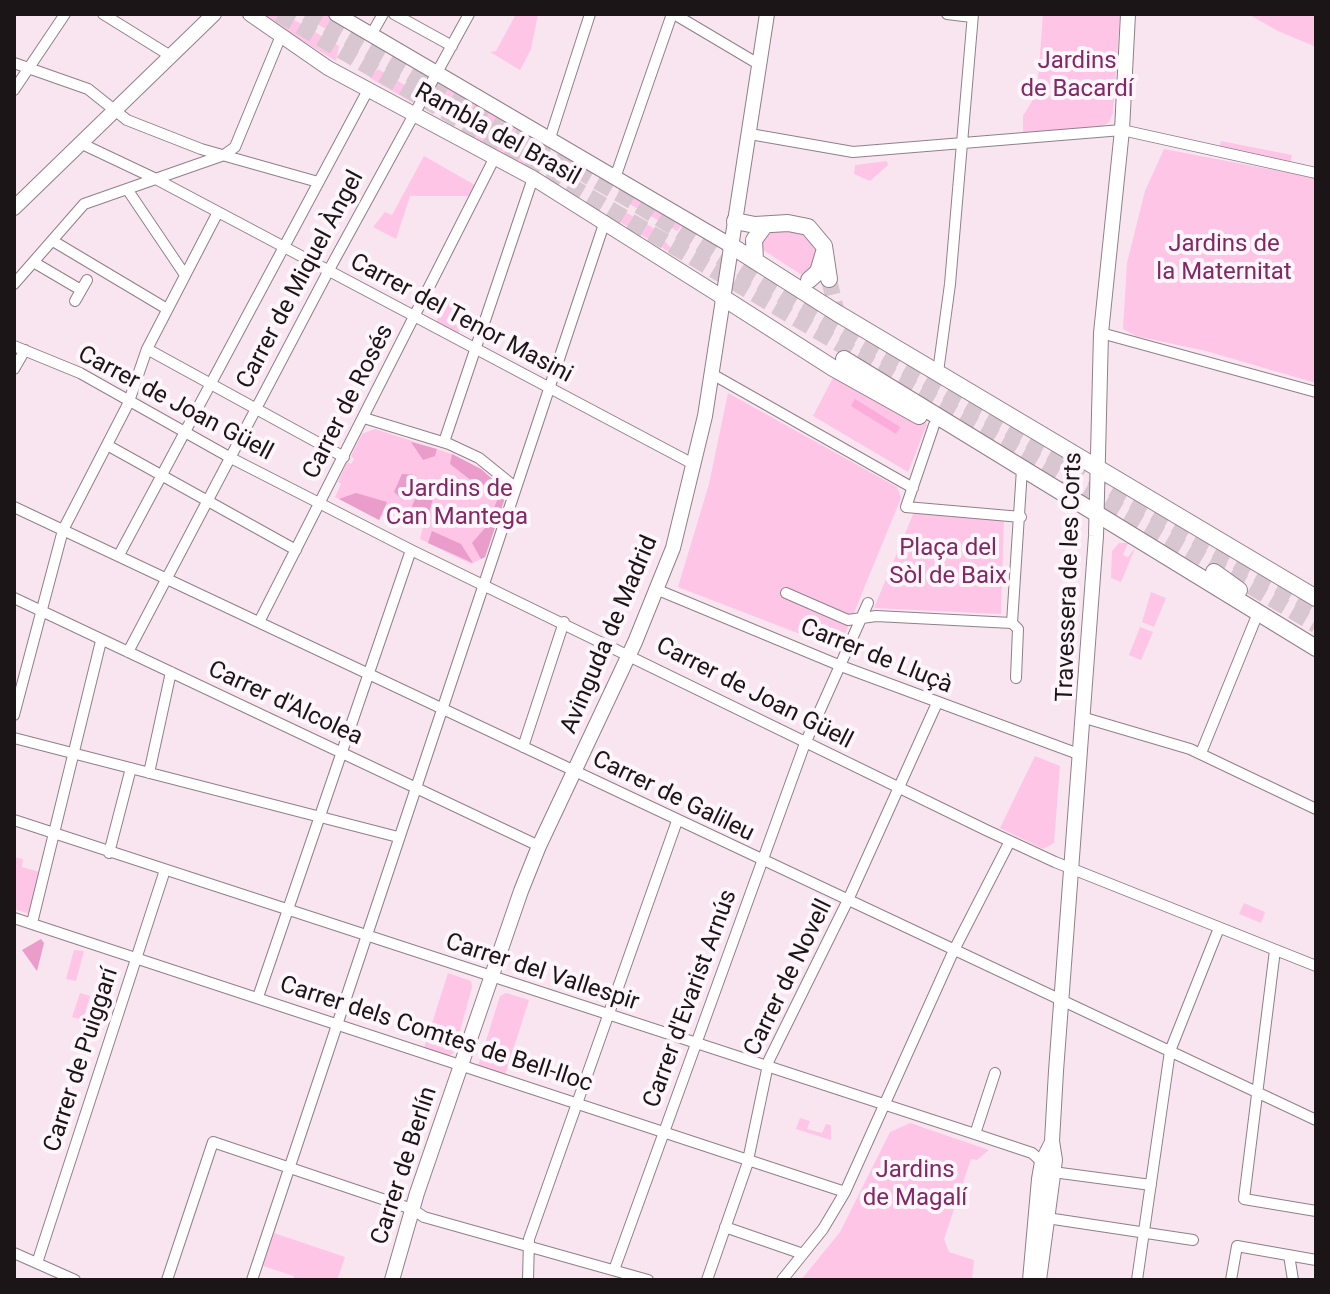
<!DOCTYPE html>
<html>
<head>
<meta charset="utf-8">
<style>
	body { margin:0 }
	#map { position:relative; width:1330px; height:1294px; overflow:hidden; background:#f9e5f0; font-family:Roboto,sans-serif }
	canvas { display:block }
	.frame { position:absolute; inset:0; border:16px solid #1b1518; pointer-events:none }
</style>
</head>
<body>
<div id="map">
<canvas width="1330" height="1294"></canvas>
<div class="frame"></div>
</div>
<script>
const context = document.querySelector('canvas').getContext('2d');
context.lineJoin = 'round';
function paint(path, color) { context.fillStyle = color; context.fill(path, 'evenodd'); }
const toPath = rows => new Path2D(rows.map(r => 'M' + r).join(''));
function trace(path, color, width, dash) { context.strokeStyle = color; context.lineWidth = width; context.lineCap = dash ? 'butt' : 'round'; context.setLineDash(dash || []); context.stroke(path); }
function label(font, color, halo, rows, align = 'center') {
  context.font = font + ' Roboto,sans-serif'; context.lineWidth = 8; context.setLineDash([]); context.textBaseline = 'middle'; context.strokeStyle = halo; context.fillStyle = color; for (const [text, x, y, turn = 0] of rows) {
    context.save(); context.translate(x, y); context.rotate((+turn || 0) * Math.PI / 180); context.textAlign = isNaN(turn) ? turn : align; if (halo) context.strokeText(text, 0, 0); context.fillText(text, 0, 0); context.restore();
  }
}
paint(toPath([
	[258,14,284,14,339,46,336,61],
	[309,14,328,14,346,25,336,35,307,18],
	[516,14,538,14,531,49,520,70,490,52,496,51],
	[1043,14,1120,14,1113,113,1109,122,1101,127,1023,134,1023,116,1037,93],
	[1248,14,1316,14,1316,47,1278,31],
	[378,69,418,93,413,103,370,78],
	[443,84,533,136,527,146,437,93],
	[481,129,507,144,502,157,474,141],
	[1221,141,1292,155,1290,164,1219,150],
	[516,149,541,163,539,176,511,159],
	[1164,149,1316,178,1316,383,1206,351,1136,336,1123,329,1127,263,1145,191],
	[424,156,475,185,470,196,410,196,396,239,373,227,385,212,392,215],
	[887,161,888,165,870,181,854,174,855,165],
	[620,185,685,222,677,231,617,197],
	[620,209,652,227,681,259,612,217],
	[766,232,804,232,818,248,817,262,805,277,760,248,762,235],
	[448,297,468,309,458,333,436,322],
	[835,374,927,424,908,472,813,416],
	[728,393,897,487,899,492,901,498,839,649,678,587,709,484],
	[375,429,452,454,481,469,507,492,485,557,471,564,420,539,423,527,406,515,390,517,383,514,379,520,335,497,341,484,338,482,347,462,351,464,354,459,351,456,362,434],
	[914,512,1004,517,1001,614,874,608],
	[1119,543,1128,543,1123,555,1128,557,1135,548,1121,582,1111,578,1112,551],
	[1151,592,1166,598,1154,627,1142,622],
	[1140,627,1153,632,1141,660,1129,655],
	[1035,756,1060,766,1054,843,1043,849,1000,828],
	[14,857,23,859,22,867,40,872,30,914,14,909],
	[1244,903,1265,912,1261,923,1239,914],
	[74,950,84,951,76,981,66,979],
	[448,973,471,981,472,987,454,1053,448,1056,424,1048],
	[80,993,90,996,83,1020,72,1017],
	[506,993,529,1000,504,1078,478,1066,500,996],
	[800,1118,810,1121,807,1129,822,1133,826,1124,831,1125,831,1140,796,1129],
	[910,1123,989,1150,977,1160,971,1159,944,1239,949,1252,974,1260,972,1280,801,1280,840,1232,890,1132],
	[274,1233,345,1257,337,1280,293,1280,294,1276,263,1266]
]), '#fec5e6');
paint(toPath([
	[411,442,437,449,435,456,423,460],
	[452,454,481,469,498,484,477,485,450,464],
	[402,474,416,475,403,500,394,492],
	[429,479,438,480,429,513,422,513,412,506,424,481],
	[507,492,485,557,481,559,472,543,485,528,500,494],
	[356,493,387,502,379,520,339,499],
	[432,531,461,544,473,563,428,543],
	[41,939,44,943,37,971,22,950]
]), '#ea9ccb');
paint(toPath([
	[855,399,900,427,896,434,851,406]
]), '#fcacdb');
trace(toPath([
	[279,14,1316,625],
	[306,14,633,202,787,299,1316,608],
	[829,279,838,318]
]), '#d8c6d0', 16, [16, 8]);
const street = toPath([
	[103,14,169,55],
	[394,14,452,46],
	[674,14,760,65],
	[947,14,972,17],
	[371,35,383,14],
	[14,63,88,89,127,120,201,149,318,182],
	[14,90,65,14],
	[750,134,853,152,1122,130,1316,173],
	[550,138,590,14],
	[80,143,154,178,695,465],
	[616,175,672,14],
	[127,189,185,275],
	[53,241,167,309],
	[35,263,81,290],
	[14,284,84,204,224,155,235,147,280,38],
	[75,301,87,280],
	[1101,333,1316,392],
	[14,346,80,373,231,458,411,550,986,830,1055,862,1316,966],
	[147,349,344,457],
	[14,369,25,350],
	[938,372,950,284,973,14],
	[712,374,913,488],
	[364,418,449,444,479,458,516,488],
	[934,425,906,507,1021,517],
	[444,442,533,178],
	[107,445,296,550],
	[14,507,1316,1120],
	[119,555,368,90],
	[658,590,841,666,1081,755],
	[786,593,848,620,876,616,1012,623],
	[14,598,539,846],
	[259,622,495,157],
	[128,652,330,268,469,14],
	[1016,678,1018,629,1012,623,1022,469],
	[14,715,63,530,128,404,147,349,218,212],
	[1085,718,1190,749,1316,809],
	[14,738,398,837],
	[523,747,564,622],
	[1201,753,1258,613],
	[149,773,171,672],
	[14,820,975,1134,1032,1153,1053,1172,1151,1185],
	[109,853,131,768],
	[14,918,845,1192],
	[32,923,101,641],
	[1275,950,1244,1199,1316,1211],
	[258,997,411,550],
	[975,1134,995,1073],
	[1047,1218,1193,1240],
	[725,1227,803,1254],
	[14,1253,75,1280],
	[1289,1255,1293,1280],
	[37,1263,165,870],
	[614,1270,804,746,868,603],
	[167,1280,213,1142,412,1209,424,1217,648,1280],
	[252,1280,605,221],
	[528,1280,529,1239,677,821],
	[707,1280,747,1165,769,1060,848,900,937,703],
	[782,1280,823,1229,845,1192,954,950,1010,841],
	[1137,1280,1170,1051,1219,928],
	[1231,1280,1237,1246,1316,1260]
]);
const secondary = toPath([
	[250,14,328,68,533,178,722,297],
	[336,14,730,245],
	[14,208,214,14],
	[392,1280,417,1193,521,891,539,846,635,642,673,548,705,416,767,14],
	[1030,1280,1039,1179,1042,1162,1052,1142],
	[1039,1280,1055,1160,1052,1141,1056,1071,1096,536,1101,333,1122,130,1128,14]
]);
const primary = toPath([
	[735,221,755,225,788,223,808,227,824,246,829,279],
	[730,245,837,313,1316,598],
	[755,261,754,240,765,225],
	[809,280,818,272,824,252],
	[722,297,833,368,919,416],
	[844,359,1316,648],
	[1214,572,1239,590]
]);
trace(street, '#907f89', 12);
trace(secondary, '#907f89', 16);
trace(primary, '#907f89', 18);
trace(street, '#fff', 10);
trace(secondary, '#fff', 14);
trace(primary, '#fff', 16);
label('24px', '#822864', '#fef6fb', [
	["Jardins",1077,62],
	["de Bacardí",1077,90],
	["Jardins de",1224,245],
	["la Maternitat",1224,273],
	["Jardins de",457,490],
	["Can Mantega",457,518],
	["Plaça del",948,549],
	["Sòl de Baix",948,577],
	["Jardins",915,1171],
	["de Magalí",915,1199]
]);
label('24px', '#1b1518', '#fef6fb', [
	["Rambla del Brasil",497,135,29],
	["Carrer de Miquel Àngel",301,280,-62],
	["Carrer del Tenor Masini",461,319,28],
	["Carrer de Rosés",349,402,-63],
	["Carrer de Joan Güell",175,404,28],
	["Travessera de les Corts",1070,577,-88],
	["Avinguda de Madrid",610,635,-67],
	["Carrer de Lluçà",876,657,22],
	["Carrer de Joan Güell",754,694,27],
	["Carrer d'Alcolea",285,704,25],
	["Carrer de Galileu",673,797,26],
	["Carrer del Vallespir",542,973,18],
	["Carrer de Novell",789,978,-64],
	["Carrer d'Evarist Arnús",691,999,-70],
	["Carrer dels Comtes de Bell-lloc",436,1035,18],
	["Carrer de Puiggarí",82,1060,-72],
	["Carrer de Berlín",405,1166,-72]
]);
</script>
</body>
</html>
